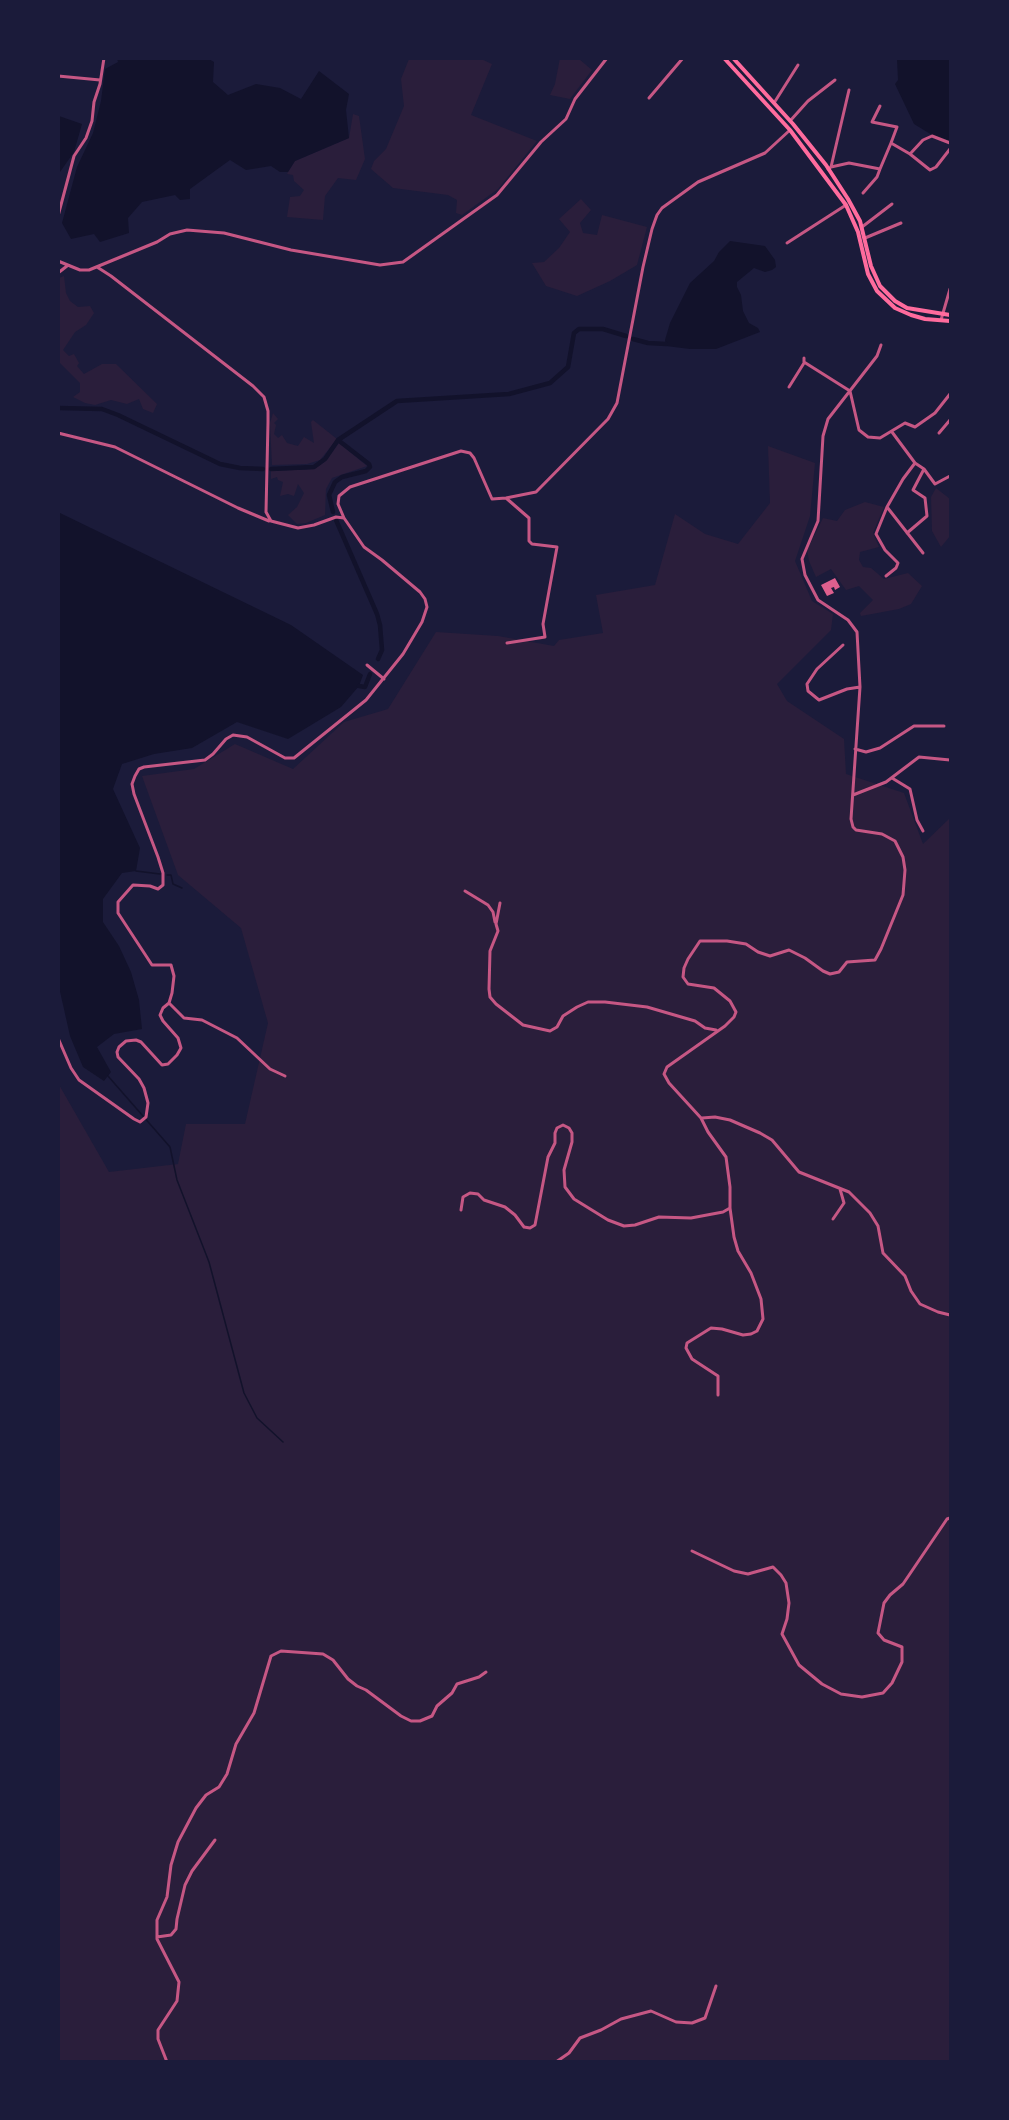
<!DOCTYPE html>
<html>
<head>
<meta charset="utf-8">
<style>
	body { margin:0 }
	#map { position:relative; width:1009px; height:2120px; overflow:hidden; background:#1b1b3a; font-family:Helvetica,sans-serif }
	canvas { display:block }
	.frame { position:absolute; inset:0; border:60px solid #1b1b3a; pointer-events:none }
</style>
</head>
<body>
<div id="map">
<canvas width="1009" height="2120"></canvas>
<div class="frame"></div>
</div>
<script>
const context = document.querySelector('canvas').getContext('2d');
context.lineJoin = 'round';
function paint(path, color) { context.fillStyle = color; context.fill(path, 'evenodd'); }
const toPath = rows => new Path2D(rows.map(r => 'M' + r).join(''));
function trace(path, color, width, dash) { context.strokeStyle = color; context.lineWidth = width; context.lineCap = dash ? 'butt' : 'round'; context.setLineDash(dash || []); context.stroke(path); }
paint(toPath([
	[560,58,579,59,592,70,570,99,550,95,555,84],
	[409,59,481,59,492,64,471,115,537,141,498,189,462,215,456,213,457,200,448,195,393,188,371,169,374,161,386,149,404,106,401,79],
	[353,114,359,116,365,159,356,180,338,178,325,196,323,220,287,217,290,197,300,196,304,190,294,181,293,175,287,174,288,172,295,161,349,138],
	[581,199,591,210,580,223,583,233,597,235,602,215,647,227,637,265,610,281,577,296,546,286,532,263,544,262,559,248,570,232,559,219],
	[64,276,66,293,70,301,78,307,90,306,94,313,86,325,75,332,63,350,69,356,74,354,79,363,77,366,84,374,102,364,116,364,157,404,153,413,143,409,139,399,127,404,111,400,95,405,85,403,73,397,80,392,80,383,59,362,59,278],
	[273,413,278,419,274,423,276,425,274,434,278,438,282,435,287,443,298,446,304,437,314,443,311,422,313,420,337,439,320,460,307,464,272,465,270,423],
	[339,443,367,466,332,478,326,489,325,515,306,523,297,524,288,515,297,507,304,493,298,484,294,496,288,494,280,496,283,482,278,480,277,477,271,479,271,471,314,469,326,461],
	[768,446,815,463,810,516,795,561,812,601,833,614,831,630,777,684,787,701,844,739,846,774,904,793,923,844,950,818,950,2061,59,2061,58,1083,109,1172,178,1164,186,1124,245,1124,268,1023,241,928,178,875,142,776,194,769,235,744,293,769,344,722,388,709,436,632,498,636,554,646,559,640,603,633,596,595,655,585,675,514,705,534,738,544,770,503],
	[936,488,950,499,950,536,941,547,932,531,931,497],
	[865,502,884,507,873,533,879,547,860,552,859,560,863,567,871,568,884,579,908,573,922,586,911,604,899,609,861,616,860,613,873,600,859,586,846,590,831,569,816,577,809,561,807,550,823,518,837,521,845,510]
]), '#2a1e3b');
paint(toPath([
	[117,59,209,59,214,62,213,82,228,95,256,84,280,88,301,99,319,71,349,94,346,110,349,138,295,161,288,172,280,172,271,166,246,170,230,160,190,189,190,199,180,200,175,195,142,202,128,218,129,233,100,242,94,234,71,239,62,223,77,167,93,133,101,101,105,69,118,62],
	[897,59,950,59,950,141,932,135,914,124,895,84,898,80],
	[59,116,82,124,74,152,60,172,59,180],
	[730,241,765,246,775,260,776,267,772,270,765,272,754,268,737,282,737,287,741,295,743,311,749,323,758,328,760,332,716,349,690,349,666,346,665,340,670,323,690,283,714,261,719,252],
	[58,512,291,625,363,675,359,686,341,707,288,739,237,722,192,748,154,754,122,764,113,789,140,848,136,871,122,873,103,899,103,922,119,946,131,972,139,1000,142,1029,114,1034,97,1047,111,1072,104,1081,83,1067,70,1036,59,987]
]), '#12122b');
trace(toPath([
	[136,871,160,874],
	[167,875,171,875,173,884,182,888],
	[108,1076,170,1147,177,1180,209,1262,244,1393,257,1418,283,1442]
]), '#12122b', 1.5);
trace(toPath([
	[633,339,648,343,666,344],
	[58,408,102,409,118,415,220,464,240,468,263,469],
	[271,469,314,467,325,459,338,440,397,401,509,394,550,383,568,367,574,333,579,329,603,329,626,336],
	[333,512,329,495,335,482,342,477,366,471,370,467,369,464,338,440],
	[336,520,377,614,380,625,382,650,378,659],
	[359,686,365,687,370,674]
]), '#12122b', 4.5);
paint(toPath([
	[835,578,840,587,835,590,834,587,831,588,834,593,827,596,821,585]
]), '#dd5f8e');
trace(toPath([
	[58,76,100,80],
	[649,98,683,58],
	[774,103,798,65],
	[880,106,872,122,897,127,891,143],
	[790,121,808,101,835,80],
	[910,154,930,170,936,167,950,149],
	[831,167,849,90],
	[828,169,831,167,849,163,880,169,891,143,910,154,923,140,932,136,950,143],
	[863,193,877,177,880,169],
	[58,216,74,156,86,138,92,121,94,102,100,84,104,58],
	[862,227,892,204],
	[865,238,901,223],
	[787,243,846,205],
	[58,261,80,270,89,270,157,242,170,234,187,230,224,233,291,250,380,265,403,262,497,195,541,142,566,119,575,99,607,58],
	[97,267,111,276,253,386,264,397,268,411,268,422,266,512,271,521,298,528,314,525,336,517,344,518],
	[58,273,67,266],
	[941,320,950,289],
	[804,358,804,362,850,391,859,430,868,437,880,438,905,423,915,427,935,413,950,394],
	[789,387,804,363],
	[892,432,915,463,924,469,935,484,950,476],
	[58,433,115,447,238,508,269,521],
	[939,433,950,420],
	[506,498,529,518,529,541,532,544,557,547,543,624,545,637,507,643],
	[887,507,923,553],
	[907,533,927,516,925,498,913,490,924,469],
	[886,576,896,568,898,563,885,550,876,534,887,507,903,479,915,463],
	[843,645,817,669,807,684,808,691,819,700,847,689,860,687],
	[367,665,384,679],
	[855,749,866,752,880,748,914,726,944,726],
	[892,778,910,789,917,820,923,831],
	[853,795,886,782,919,757,950,760],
	[465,891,488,905,493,912,495,922],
	[500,903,496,924,498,931,490,951,489,989,490,997,496,1004,523,1025,550,1031,557,1027,563,1016,577,1007,588,1002,605,1002,647,1007,695,1021,705,1028,716,1030],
	[169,1003,184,1018,202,1020,237,1038,270,1069,285,1076],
	[58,1038,71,1068,79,1080,134,1119,140,1122,146,1117,148,1103,144,1088,139,1079,118,1057,117,1052,119,1047,126,1041,136,1040,141,1042,162,1065,168,1064,177,1055,181,1048,178,1038,163,1021,160,1015,163,1008,169,1003,172,993,174,976,171,965,152,965,118,913,118,902,133,885,150,886,158,889,163,885,163,873,158,857,134,794,132,784,135,776,139,769,144,767,205,760,213,754,226,739,233,735,247,737,285,758,294,758,366,700,403,654,422,622,427,607,425,599,420,592,382,560,364,547,344,518,338,504,339,496,350,487,461,451,470,453,474,458,492,499,506,498,536,492,608,419,617,403,643,267,652,229,657,215,662,208,698,182,765,153,790,130],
	[702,1118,715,1117,730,1120,760,1133,772,1140,799,1172,849,1192,870,1213,878,1226,883,1253,905,1276,911,1291,920,1304,938,1312,950,1315],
	[461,1210,463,1197,470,1193,478,1194,484,1200,505,1207,515,1215,524,1227,530,1228,535,1225,548,1157,555,1143,555,1133,557,1128,563,1125,569,1128,572,1133,572,1142,564,1170,565,1187,574,1199,608,1220,624,1226,635,1225,659,1217,691,1218,723,1212,730,1208,730,1187,726,1157,708,1132,701,1118,669,1083,664,1074,667,1067,725,1026,734,1017,736,1012,730,1001,714,988,688,984,683,977,684,968,688,959,700,941,727,941,746,944,758,952,770,956,789,950,805,958,823,971,830,974,839,972,847,962,875,960,881,949,903,895,905,870,903,857,895,841,882,834,856,830,853,827,851,819,860,687,857,632,848,620,818,600,805,575,802,559,818,521,823,436,828,419,877,356,881,345],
	[833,1219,844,1203,840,1189],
	[718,1395,718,1376,692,1359,686,1348,687,1343,711,1328,722,1329,743,1335,751,1334,757,1331,763,1319,761,1299,751,1273,738,1251,734,1237,730,1208],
	[692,1551,734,1571,748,1574,773,1567,781,1575,786,1583,789,1603,787,1619,782,1634,799,1665,822,1684,841,1694,862,1697,883,1693,892,1683,902,1662,902,1647,884,1640,878,1633,884,1603,890,1595,903,1584,947,1519,950,1518],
	[157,1937,171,1935,176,1929,177,1919,185,1885,192,1871,215,1840],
	[167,2062,158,2039,158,2030,177,2001,179,1982,157,1939,157,1920,167,1897,171,1865,178,1842,196,1808,206,1795,219,1787,227,1774,236,1744,254,1713,271,1656,281,1651,323,1654,333,1660,348,1679,357,1686,366,1690,401,1716,411,1721,420,1721,432,1716,437,1706,452,1693,457,1684,479,1677,486,1672],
	[556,2062,569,2053,580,2038,601,2030,621,2019,651,2011,676,2022,692,2023,705,2018,716,1986]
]), '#c65784', 3);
trace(toPath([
	[724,58,790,130,846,205,858,232,868,274,877,291,895,308,911,315,925,319,950,321],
	[733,58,793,124,826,165,848,199,860,221,871,266,880,286,895,301,907,308,950,315]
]), '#ff6b9d', 4);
</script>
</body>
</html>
